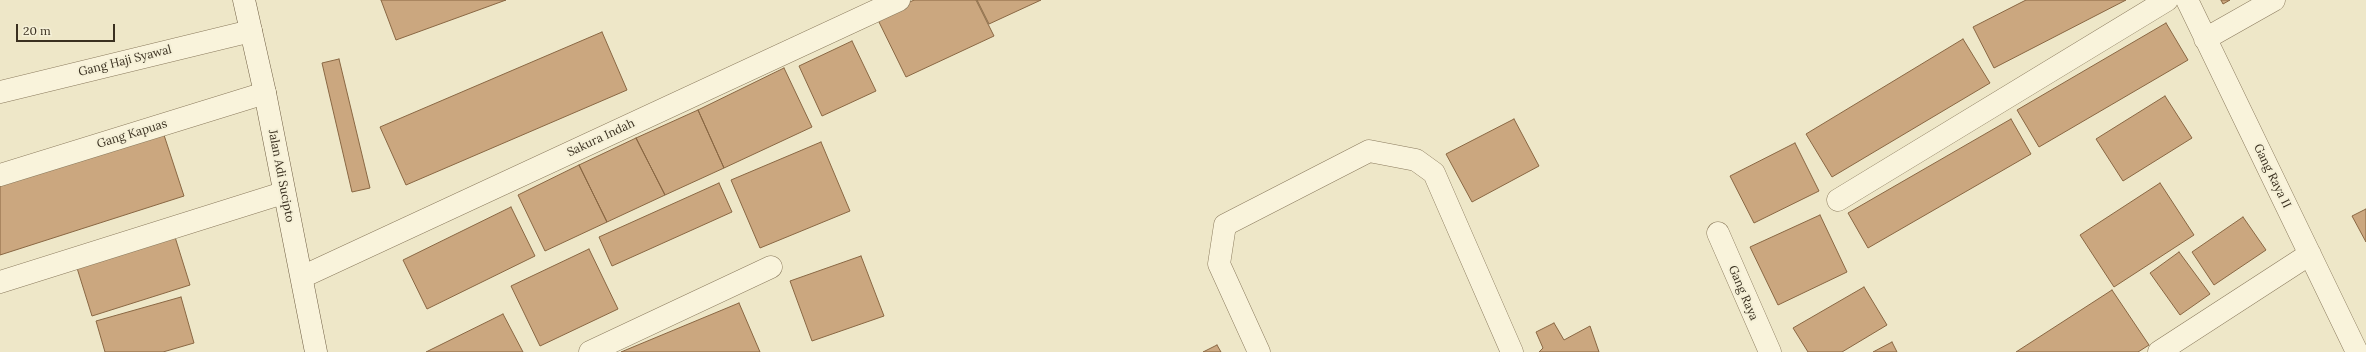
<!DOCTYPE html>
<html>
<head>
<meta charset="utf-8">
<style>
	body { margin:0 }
	#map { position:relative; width:2366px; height:352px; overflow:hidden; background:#eee7c8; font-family:Lora,serif }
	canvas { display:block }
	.scale { position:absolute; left:16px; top:24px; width:99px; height:18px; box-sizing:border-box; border:2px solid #3a3020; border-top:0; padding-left:5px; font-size:12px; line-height:14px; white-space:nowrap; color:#3a3020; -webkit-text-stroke:3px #f5f0d7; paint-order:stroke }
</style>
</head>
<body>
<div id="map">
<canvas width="2366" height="352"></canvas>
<div class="scale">20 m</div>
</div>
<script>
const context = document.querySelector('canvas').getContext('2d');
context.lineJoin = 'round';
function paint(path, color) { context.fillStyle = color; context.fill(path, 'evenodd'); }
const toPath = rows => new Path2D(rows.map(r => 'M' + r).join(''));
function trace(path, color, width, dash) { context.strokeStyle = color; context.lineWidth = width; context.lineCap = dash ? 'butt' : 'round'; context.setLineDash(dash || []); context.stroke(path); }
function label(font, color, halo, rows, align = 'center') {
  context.font = font + ' Lora,serif'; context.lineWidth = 4; context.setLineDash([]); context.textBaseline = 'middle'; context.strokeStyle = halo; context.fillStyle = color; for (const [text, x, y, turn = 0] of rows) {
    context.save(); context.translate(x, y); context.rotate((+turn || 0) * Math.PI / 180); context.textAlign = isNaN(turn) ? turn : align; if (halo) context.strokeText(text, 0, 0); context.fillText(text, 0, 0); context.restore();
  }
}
const building = toPath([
	[381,0,506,0,396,40,381,0],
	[914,0,976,0,994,36,906,77,877,18,914,0],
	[977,0,1041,0,989,24,977,0],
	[2026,0,2126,0,1994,68,1973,27,2026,0],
	[2221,0,2230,0,2223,4,2221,0],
	[2166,23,2188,60,2039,147,2017,110,2166,23],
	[602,32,627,90,406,185,380,127,602,32],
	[1963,39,1990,83,1832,177,1806,134,1963,39],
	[852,41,876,91,822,116,799,66,852,41],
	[339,59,370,188,352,192,322,63,339,59],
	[784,68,812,127,724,168,698,110,784,68],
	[2165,96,2192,138,2123,181,2096,139,2165,96],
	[698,110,724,168,665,195,636,138,698,110],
	[1514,119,1539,166,1472,202,1446,154,1514,119],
	[2011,119,2031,154,1868,248,1848,213,2011,119],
	[163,132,184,196,0,255,0,183,163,132],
	[636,138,665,195,607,222,579,165,636,138],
	[821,142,850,211,760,248,731,180,821,142],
	[1795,143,1819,191,1754,223,1730,176,1795,143],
	[579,165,607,222,545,251,518,195,579,165],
	[719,183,732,212,612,266,599,237,719,183],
	[2160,183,2194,235,2114,287,2080,235,2160,183],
	[511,207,535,256,427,309,403,260,511,207],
	[2366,209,2366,242,2352,216,2366,209],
	[1820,215,1847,272,1778,305,1750,247,1820,215],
	[2243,217,2266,250,2214,285,2192,252,2243,217],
	[175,237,190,285,92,316,77,268,175,237],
	[589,249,618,309,540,346,511,286,589,249],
	[2179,252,2210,294,2180,315,2150,273,2179,252],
	[861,256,884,316,812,341,790,281,861,256],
	[1864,287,1887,325,1842,352,1808,352,1793,328,1864,287],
	[2112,290,2149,345,2138,352,2016,352,2112,290],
	[181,297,194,343,163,352,105,352,96,321,181,297],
	[739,303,760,352,621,352,739,303],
	[503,314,523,352,426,352,503,314],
	[1554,323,1564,340,1590,326,1599,352,1539,352,1543,348,1536,332,1554,323],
	[1892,342,1897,352,1873,352,1892,342],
	[1217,345,1221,352,1203,352,1217,345]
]);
paint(building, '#cba77f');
trace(building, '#896743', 1);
const street = toPath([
	[2187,0,2357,352],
	[2205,39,2274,0],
	[0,92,251,31],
	[0,175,265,93],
	[1838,200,2167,0],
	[1718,233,1770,352],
	[302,277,899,0],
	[0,282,283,193],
	[590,352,771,267],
	[1259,352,1219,264,1225,225,1369,151,1416,160,1434,173,1512,352],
	[2159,352,2310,254]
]);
const secondary = toPath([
	[244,0,265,93,316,352]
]);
trace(street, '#8a7a5d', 23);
trace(secondary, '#6c5b40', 23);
trace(street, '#f9f3db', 22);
trace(secondary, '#f9f3db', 22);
label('12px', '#3a3020', '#f5f0d7', [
	["Gang Haji Syawal",125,61,-14],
	["Gang Kapuas",132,134,-17],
	["Sakura Indah",601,138,-25],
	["Jalan Adi Sucipto",281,176,79],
	["Gang Raya II",2272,176,64],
	["Gang Raya",1743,293,67]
]);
</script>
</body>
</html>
